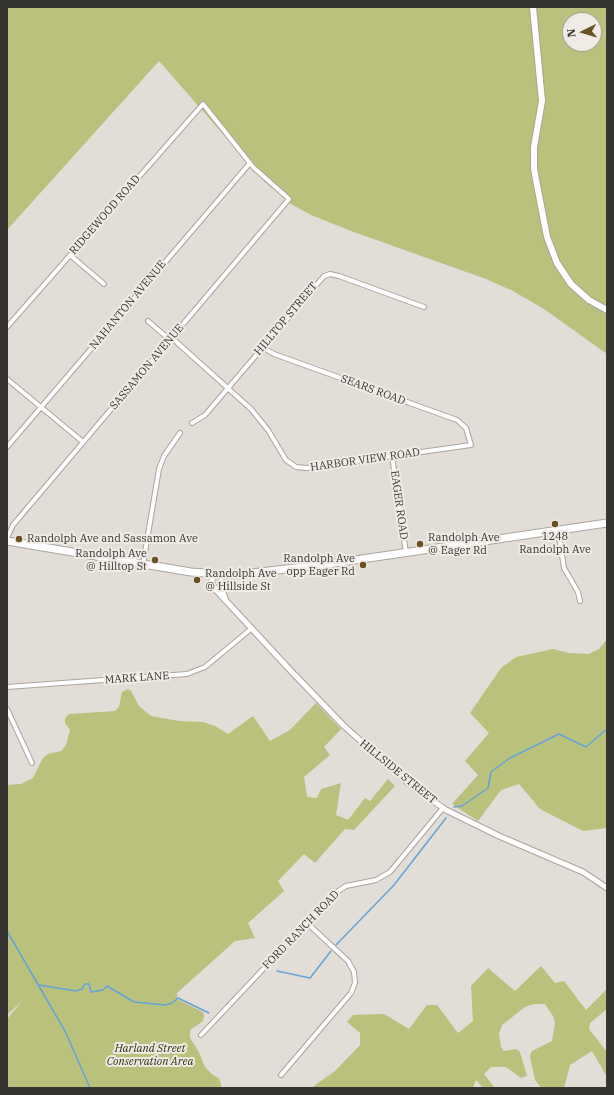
<!DOCTYPE html>
<html>
<head>
<meta charset="utf-8">
<style>
	body { margin:0 }
	#map { position:relative; width:614px; height:1095px; overflow:hidden; background:#e3ddd7; font-family:"IBM Plex Serif",serif }
	canvas { display:block }
	.frame { position:absolute; inset:0; border:8px solid #373532; pointer-events:none }
	.north { position:absolute; left:562px; top:12px; width:40px; height:40px; box-sizing:border-box; background:#f0ebe5; border:1px solid #a6a29d; border-radius:50%; rotate:265deg; font-size:11px; font-weight:700; line-height:16px; text-align:center; color:#373532 }
	.north::after { content:''; display:block; margin:auto; width:14px; height:18px; background:#6a5122; clip-path:polygon(50% 0,100% 100%,50% 72%,0 100%) }
</style>
</head>
<body>
<div id="map">
<canvas width="614" height="1095"></canvas>
<div class="frame"></div>
<div class="north">N</div>
</div>
<script>
const context = document.querySelector('canvas').getContext('2d');
context.lineJoin = 'round';
function paint(path, color) { context.fillStyle = color; context.fill(path, 'evenodd'); }
const toPath = rows => new Path2D(rows.map(r => 'M' + r).join(''));
function trace(path, color, width, dash) { context.strokeStyle = color; context.lineWidth = width; context.lineCap = dash ? 'butt' : 'round'; context.setLineDash(dash || []); context.stroke(path); }
function label(font, color, halo, rows, align = 'center') {
  context.font = font + ' "IBM Plex Serif",serif'; context.lineWidth = 4; context.setLineDash([]); context.textBaseline = 'middle'; context.strokeStyle = halo; context.fillStyle = color; for (const [text, x, y, turn = 0] of rows) {
    context.save(); context.translate(x, y); context.rotate((+turn || 0) * Math.PI / 180); context.textAlign = isNaN(turn) ? turn : align; if (halo) context.strokeText(text, 0, 0); context.fillText(text, 0, 0); context.restore();
  }
}
paint(toPath([
	[7,7,607,7,607,354,544,309,513,291,486,279,351,231,311,215,291,204,264,181,159,61,7,230],
	[570,20,594,20,594,44,570,44],
	[607,639,607,828,583,831,540,809,519,784,501,790,478,821,452,804,478,775,465,761,489,733,470,713,501,668,516,657,553,649,569,653,589,654,599,649],
	[128,689,131,691,139,706,151,716,179,721,203,722,215,726,228,734,253,716,270,741,290,730,316,703,341,729,324,747,330,755,304,777,307,797,317,798,321,789,341,783,336,815,348,820,365,798,370,801,388,779,395,786,354,830,345,829,315,863,304,854,278,881,284,891,248,923,255,938,235,941,177,993,177,999,203,1012,204,1016,203,1021,190,1030,190,1038,199,1052,205,1067,213,1075,219,1078,222,1088,7,1088,7,1019,22,1001,7,1015,7,785,21,784,33,778,43,758,48,754,61,751,66,745,70,730,65,723,65,718,69,714,115,711,119,707,122,692],
	[541,966,555,983,564,981,586,1010,607,989,607,1009,590,1023,589,1029,607,1052,607,1077,592,1051,570,1065,564,1088,541,1088,535,1080,530,1056,532,1051,552,1041,555,1023,553,1016,545,1004,534,1004,525,1007,502,1025,499,1034,501,1047,504,1051,516,1049,520,1052,527,1076,521,1078,506,1067,491,1067,484,1074,495,1088,483,1088,476,1080,473,1088,311,1088,335,1071,360,1045,360,1033,347,1022,353,1015,384,1014,409,1029,427,1005,437,1005,458,1033,473,1021,471,986,488,968,515,991]
]), '#b9c17d');
trace(toPath([
	[454,807,462,806,488,788,491,772,510,758,559,734,586,747,607,729],
	[7,931,65,1031,90,1088],
	[336,945,394,885,446,818],
	[277,971,310,978,331,951],
	[39,985,76,991,82,989,85,984,89,984,91,992,103,990,107,986,134,1002,165,1005,172,1003,178,998,209,1013]
]), '#63a2d7', 1.5);
const minor = toPath([
	[70,255,104,284],
	[148,321,170,340],
	[7,327,203,104,253,167,289,199,13,525,7,538],
	[172,338,251,409,268,430,286,460,296,467,307,468,471,445,466,428,457,420,274,354,262,347],
	[7,379,83,442],
	[192,423,205,415,324,276,330,274,339,276,424,307],
	[7,447,250,163],
	[392,456,406,553],
	[558,530,564,568,578,592,580,601],
	[143,564,159,469,164,456,180,433],
	[7,687,187,674,205,667,252,628],
	[7,709,32,763],
	[201,1035,334,894,346,886,376,880,390,872,443,808],
	[281,1075,351,993,355,983,354,972,348,961,307,923]
]);
const tertiary = toPath([
	[212,575,212,584,216,590,291,671,344,726,408,783,446,810,499,836,583,872,607,888],
	[221,575,221,587,225,598]
]);
const secondary = toPath([
	[533,7,542,101,534,147,534,169,547,237,557,263,571,284,589,300,607,310]
]);
const primary = toPath([
	[7,541,191,572,234,575,321,565,607,523]
]);
trace(minor, '#a9a49e', 6);
trace(tertiary, '#a9a49e', 7);
trace(secondary, '#a9a49e', 8);
trace(primary, '#a9a49e', 9);
trace(minor, '#fff', 4);
trace(tertiary, '#fff', 5);
trace(secondary, '#fff', 6);
trace(primary, '#fff', 7);
for (const [x, y, r, color] of [
	[555,524,4,"#6a5122"],
	[19,539,4,"#6a5122"],
	[420,544,4,"#6a5122"],
	[155,560,4,"#6a5122"],
	[363,565,4,"#6a5122"],
	[197,580,4,"#6a5122"]
]) { const dot = new Path2D(); dot.arc(x, y, r, 0, 2 * Math.PI); context.fillStyle = color; context.fill(dot); trace(dot, '#f0ebe5', 1.5); }
label('11px', '#373532', '#f0ebe5', [
	["RIDGEWOOD ROAD",105,215,-49],
	["NAHANTON AVENUE",128,305,-50],
	["HILLTOP STREET",286,319,-50],
	["SASSAMON AVENUE",147,367,-50],
	["SEARS ROAD",373,390,20],
	["HARBOR VIEW ROAD",365,460,-8],
	["EAGER ROAD",399,505,82],
	["MARK LANE",137,678,-4],
	["HILLSIDE STREET",398,772,39],
	["FORD RANCH ROAD",301,930,-46]
]);
label('11px', '#373532', '#f0ebe5', [
	["1248",555,537,"center"],
	["Randolph Ave",555,550,"center"],
	["Randolph Ave",428,538],
	["@ Eager Rd",428,551],
	["Randolph Ave and Sassamon Ave",27,539],
	["Randolph Ave",147,554,"right"],
	["@ Hilltop St",147,567,"right"],
	["Randolph Ave",355,559,"right"],
	["opp Eager Rd",355,572,"right"],
	["Randolph Ave",205,574],
	["@ Hillside St",205,587]
], 'left');
label('italic 11px', '#2a2d0b', '#f0ebe5', [
	["Harland Street",150,1049],
	["Conservation Area",150,1062]
]);
</script>
</body>
</html>
